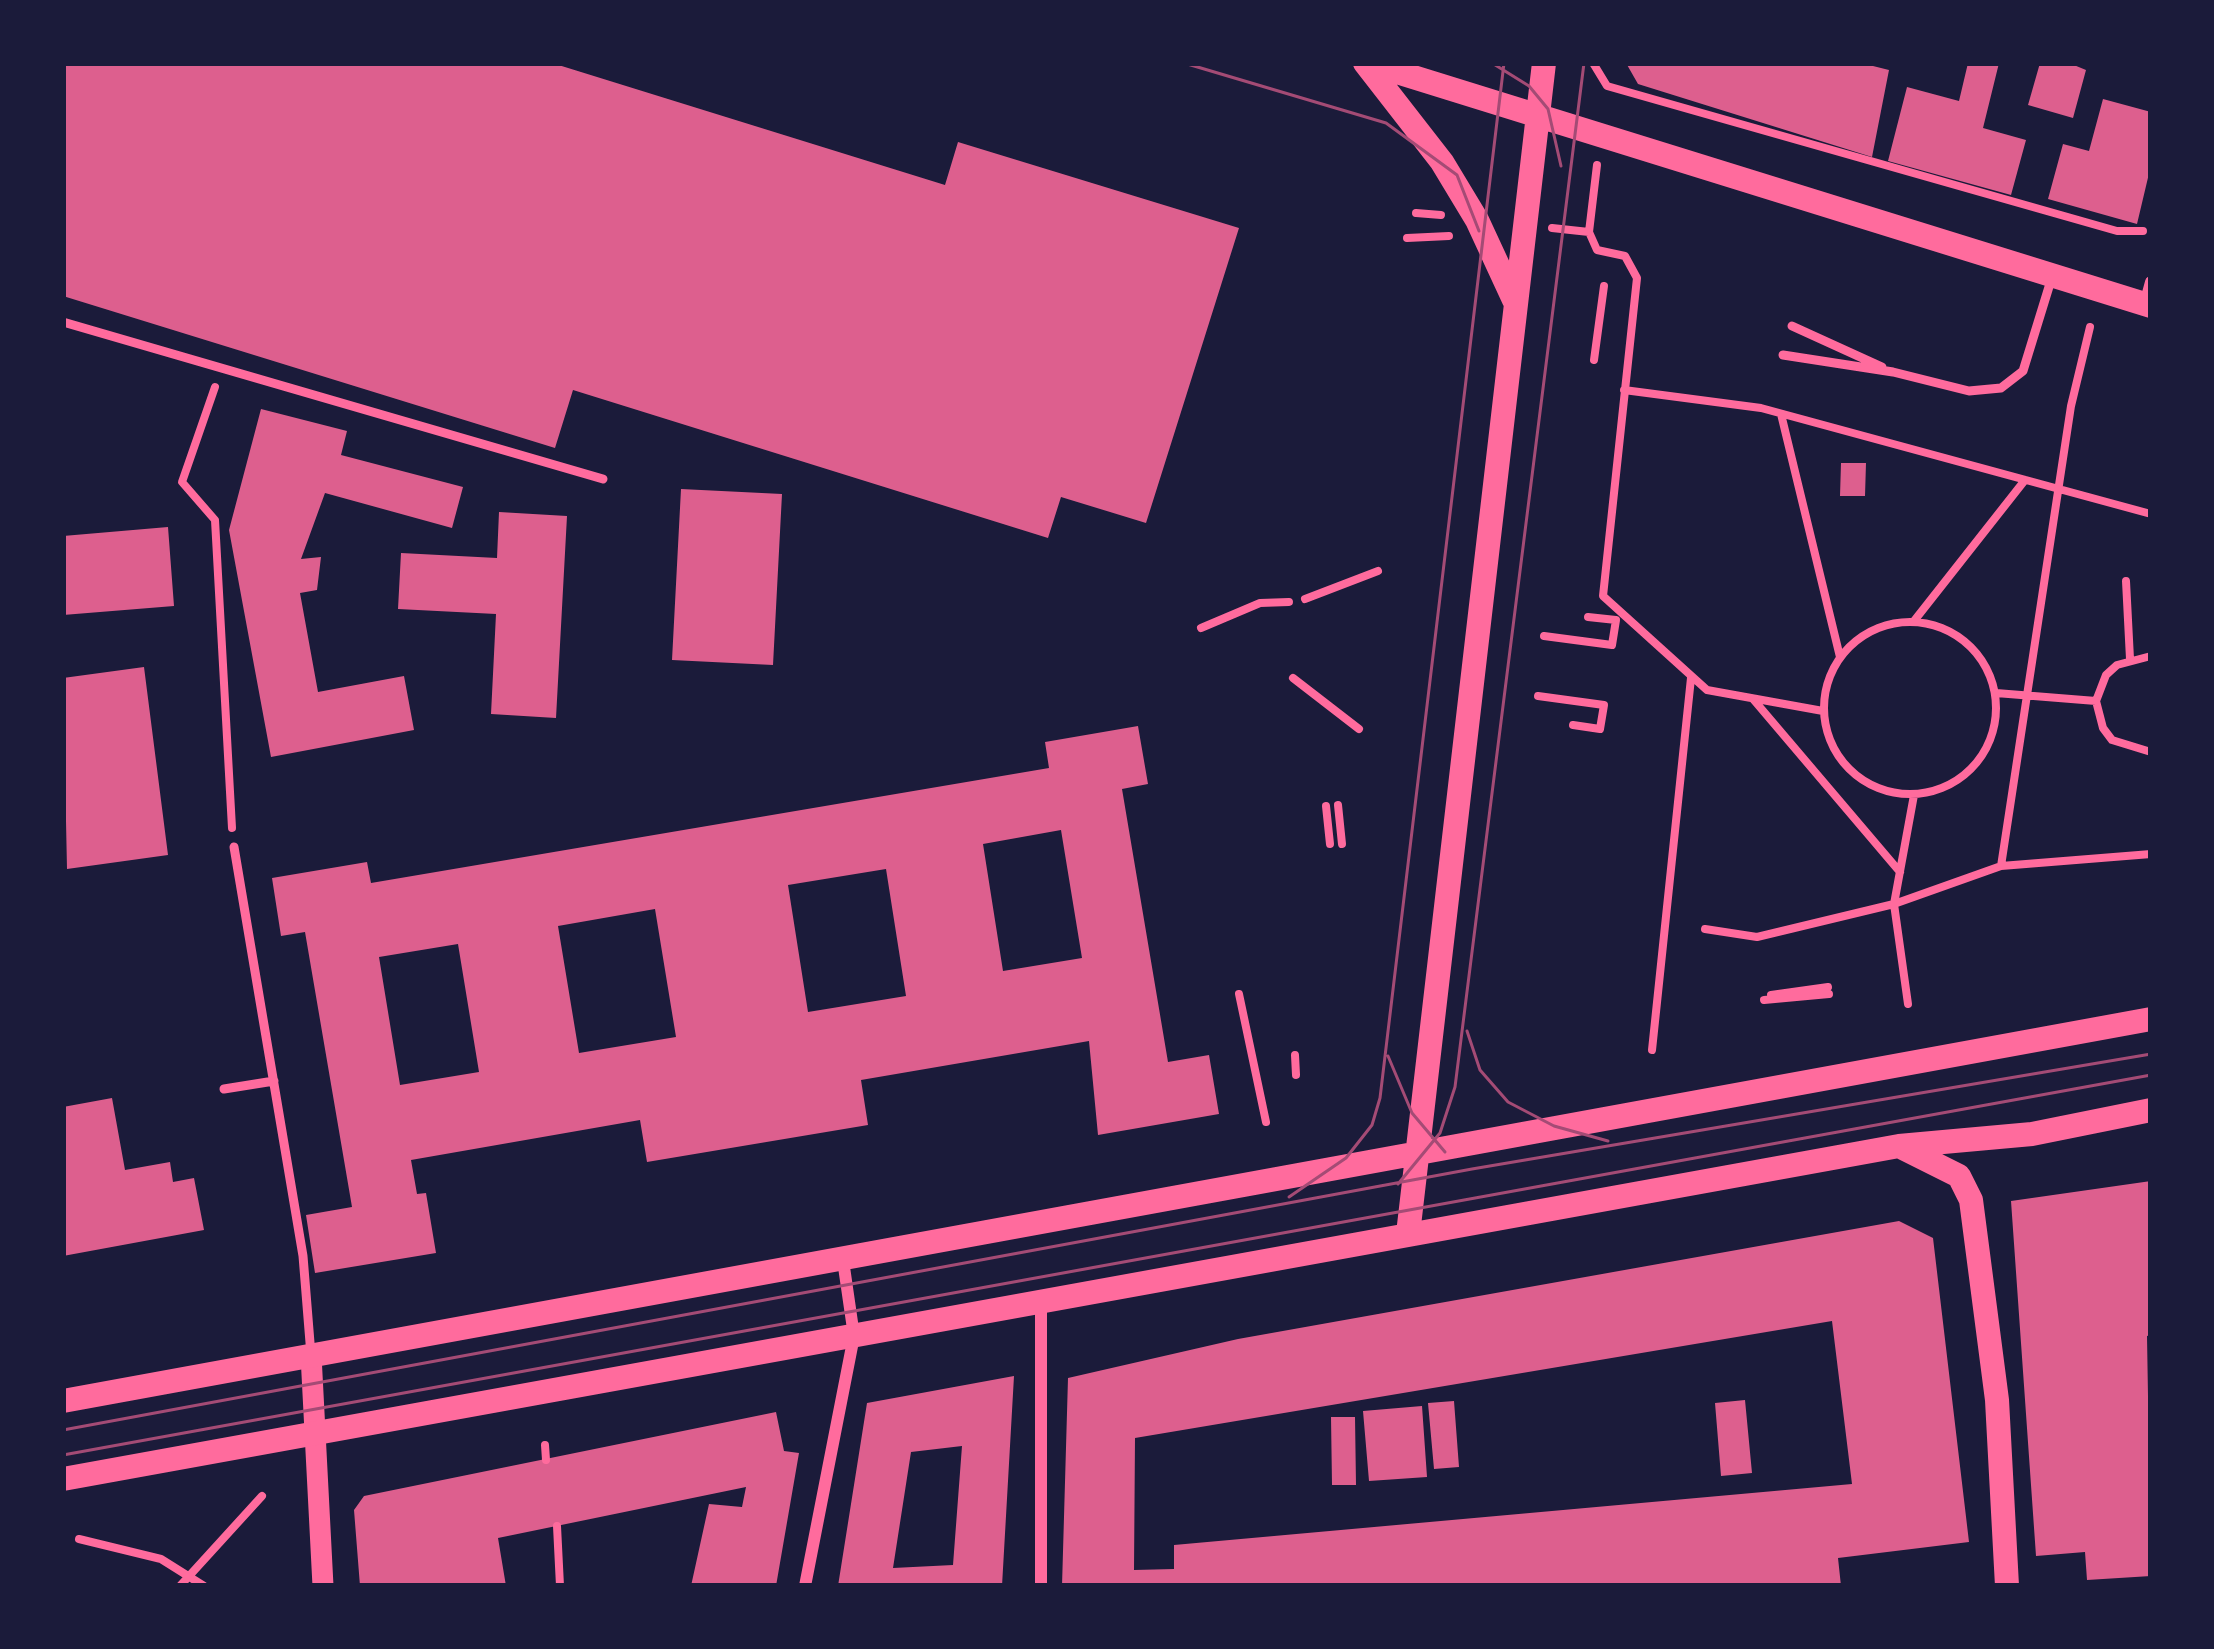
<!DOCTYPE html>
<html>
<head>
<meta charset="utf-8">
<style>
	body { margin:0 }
	#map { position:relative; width:2214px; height:1649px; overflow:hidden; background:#1b1b3a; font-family:"DejaVu Sans",sans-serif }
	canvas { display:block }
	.frame { position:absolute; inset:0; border:66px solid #1b1b3a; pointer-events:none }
</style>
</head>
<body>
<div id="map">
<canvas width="2214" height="1649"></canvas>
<div class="frame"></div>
</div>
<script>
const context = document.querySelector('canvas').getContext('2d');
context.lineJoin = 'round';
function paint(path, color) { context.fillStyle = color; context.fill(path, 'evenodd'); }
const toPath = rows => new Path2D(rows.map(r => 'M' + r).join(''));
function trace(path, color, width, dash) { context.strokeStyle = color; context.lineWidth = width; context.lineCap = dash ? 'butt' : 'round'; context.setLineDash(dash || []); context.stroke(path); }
paint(toPath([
	[63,63,552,63,945,185,958,142,1239,228,1146,523,1061,497,1048,538,573,390,555,448,63,296],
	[1626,63,1861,63,1889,70,1872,157,1638,84],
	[1968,63,1999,63,1983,128,2026,140,2011,195,1888,161,1907,87,1959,101],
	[2040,63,2069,63,2086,70,2073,118,2028,105],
	[2103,99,2151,112,2151,165,2137,224,2048,199,2063,144,2089,151],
	[261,409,347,431,341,455,463,487,452,528,325,493,301,559,321,557,317,590,300,593,318,692,404,676,414,730,271,757,229,530],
	[1841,463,1866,463,1865,496,1840,496],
	[681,489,782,494,773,665,672,660],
	[499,512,567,516,556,718,491,714,496,614,398,609,401,553,497,558],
	[168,527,174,606,63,615,63,536],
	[144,667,168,855,67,869,63,678],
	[1138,726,1148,784,1122,789,1168,1062,1209,1055,1219,1114,1098,1135,1089,1041,861,1080,868,1125,647,1162,640,1120,411,1160,417,1194,426,1193,436,1253,315,1273,306,1215,352,1207,305,932,281,936,272,878,367,862,371,883,1049,768,1045,742],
	[1061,830,1082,958,1003,971,983,844],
	[886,869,906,996,808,1012,788,885],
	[655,909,676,1037,579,1053,558,926],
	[458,944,479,1072,400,1085,379,957],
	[112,1098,125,1170,170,1162,173,1182,194,1178,204,1230,63,1256,63,1107],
	[2151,1181,2151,1335,2147,1336,2151,1576,2087,1580,2085,1552,2036,1556,2011,1201],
	[1899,1221,1933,1238,1969,1542,1838,1558,1841,1586,1062,1586,1068,1378,1238,1339],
	[1832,1321,1852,1484,1174,1545,1174,1569,1134,1570,1135,1438],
	[1014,1376,1002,1586,838,1586,867,1403],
	[962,1446,953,1565,893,1568,911,1452],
	[1745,1400,1752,1473,1721,1476,1715,1403],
	[1454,1401,1459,1467,1434,1469,1428,1403],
	[1422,1406,1427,1477,1369,1481,1363,1411],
	[776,1412,784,1451,799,1453,776,1586,691,1586,709,1504,742,1507,746,1487,498,1538,506,1586,360,1586,354,1510,364,1496],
	[1331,1417,1355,1417,1356,1485,1332,1485]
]), '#dd5f8e');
trace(toPath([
	[1593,63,1607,86,2117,231,2143,231],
	[1416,213,1441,215],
	[1552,228,1589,232,1597,165],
	[1589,232,1597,250,1625,256,1637,278,1603,596,1707,690,1823,711],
	[1407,238,1449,236],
	[1594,360,1604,286],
	[215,387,182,482,215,520,232,828],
	[1624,390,1761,408,2151,514],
	[1781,414,1840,657],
	[2126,581,2130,659],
	[1305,599,1378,571],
	[1914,621,2025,480],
	'1824 708a86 86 0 1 1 172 0a86 86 0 1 1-172 0Z',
	[1201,628,1260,603,1289,602],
	[1544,636,1612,645,1616,620,1588,617],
	[2151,656,2117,665,2106,675,2096,701,2103,728,2112,740,2151,752],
	[1293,678,1359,729],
	[1996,693,2096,701],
	[1538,696,1604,705,1600,729,1573,725],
	[1753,699,1900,872],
	[1338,805,1342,844],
	[1326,806,1330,844],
	[2001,866,2071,406,2090,327],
	[1705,929,1757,937,1894,904,2001,866,2151,854],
	[1239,994,1266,1122],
	[1771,995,1828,987],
	[1764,1000,1829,994],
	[1908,1004,1894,904,1914,795],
	[1652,1050,1691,678],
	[1295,1055,1296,1075],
	[545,1445,546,1460],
	[557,1526,560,1586],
	[79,1539,161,1559,204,1586],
	[180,1586,262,1496]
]), '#ff6b9d', 8);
trace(toPath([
	[63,322,603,479],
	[1792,326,1882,367],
	[1783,355,1893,372,1969,391,2001,388,2023,371,2052,277],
	[234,847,303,1256,311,1355],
	[224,1089,274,1081]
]), '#ff6b9d', 9);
trace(toPath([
	[2145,304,2151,282],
	[1041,1302,1041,1586],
	[805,1586,854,1336,843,1260]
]), '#ff6b9d', 12);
trace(toPath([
	[311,1355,323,1586]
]), '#ff6b9d', 21);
trace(toPath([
	[1365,63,1442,162,1477,220,1514,300],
	[1368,63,2151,306],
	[1901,1147,1959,1176,1971,1200,1997,1400,2007,1586],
	[1408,1234,1544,63],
	[63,1401,2151,1019],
	[63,1479,1899,1146,2032,1134,2151,1110]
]), '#ff6b9d', 24);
trace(toPath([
	[1184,63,1386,123,1457,175,1479,231],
	[1492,63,1529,86,1548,109,1561,166],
	[1467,1031,1480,1070,1508,1102,1554,1126,1608,1141],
	[1388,1056,1412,1113,1445,1152],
	[1398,1184,1440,1133,1455,1087,1584,63],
	[1289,1197,1346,1158,1372,1125,1380,1098,1504,63],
	[63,1430,1472,1169,2151,1054],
	[63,1455,2151,1075]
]), '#a44b75', 3);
</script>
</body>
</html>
